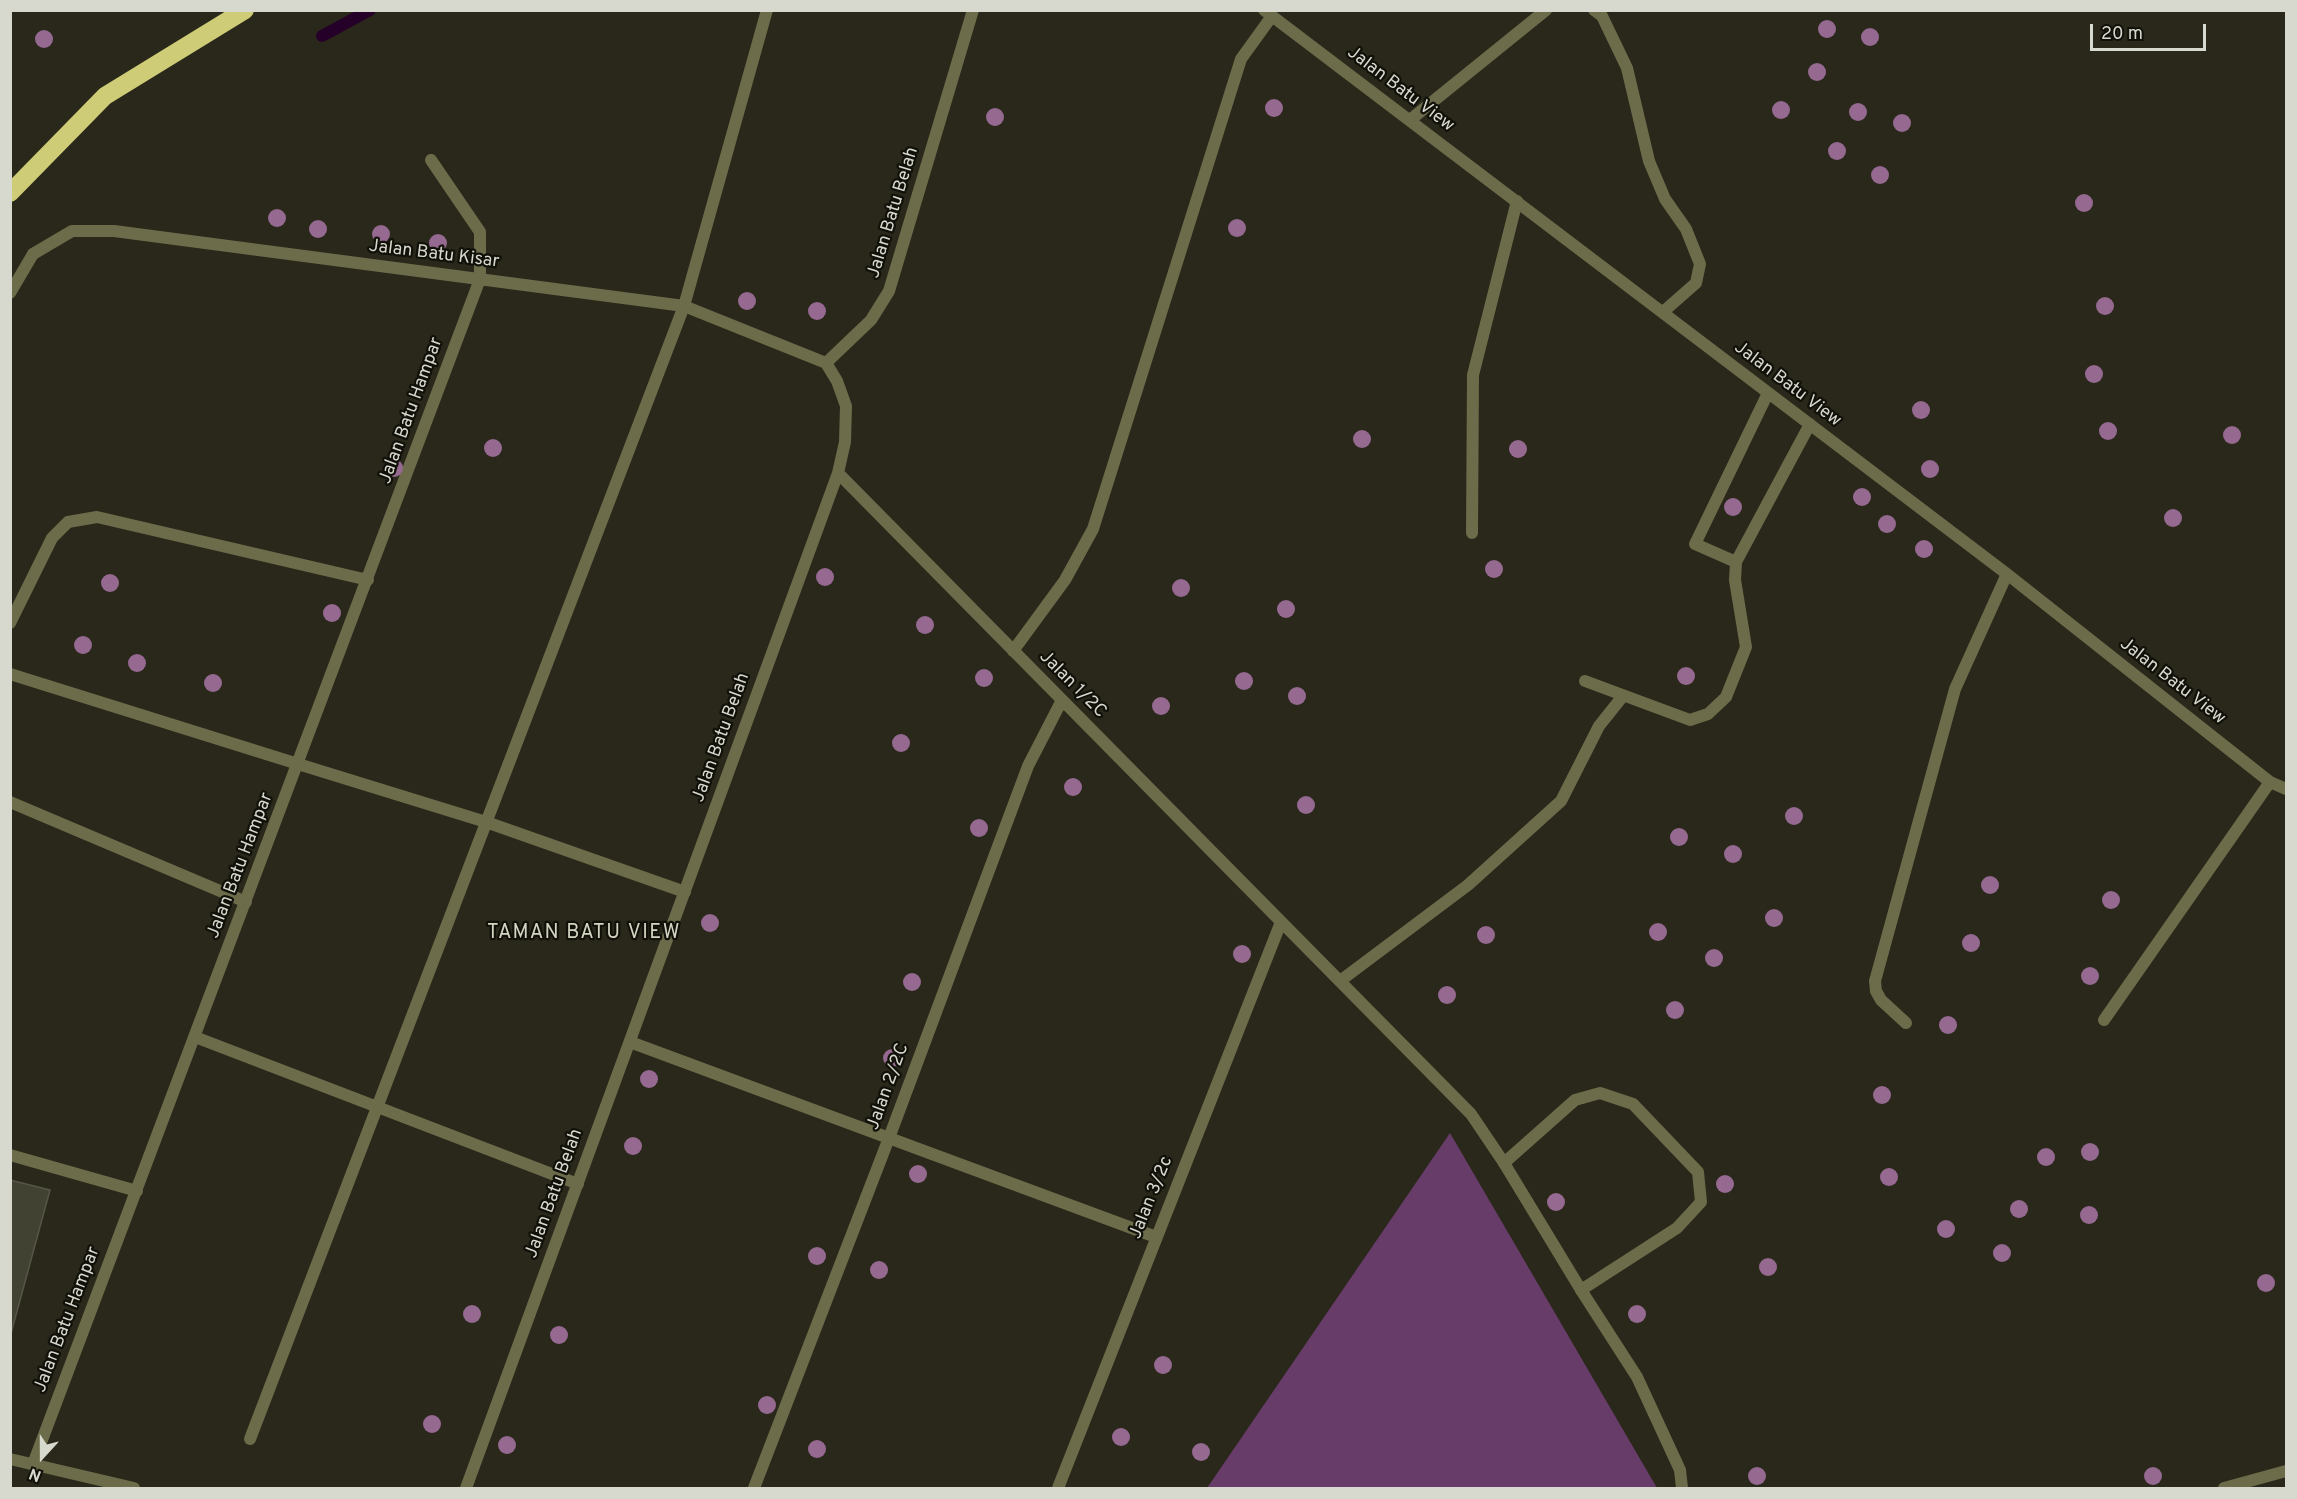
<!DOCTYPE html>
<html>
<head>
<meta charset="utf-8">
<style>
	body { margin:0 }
	#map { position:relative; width:2297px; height:1499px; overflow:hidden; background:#29281a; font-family:Overpass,sans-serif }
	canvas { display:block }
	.frame { position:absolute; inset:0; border:12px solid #d7d8ce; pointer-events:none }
	.north { position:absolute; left:12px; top:1427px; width:60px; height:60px; -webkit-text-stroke:4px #11110a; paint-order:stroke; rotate:201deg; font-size:16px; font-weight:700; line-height:24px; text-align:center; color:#d7d8ce }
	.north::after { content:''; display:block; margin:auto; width:21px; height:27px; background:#d7d8ce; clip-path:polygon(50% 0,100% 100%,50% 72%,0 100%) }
	.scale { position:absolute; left:2090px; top:24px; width:116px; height:27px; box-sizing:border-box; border:3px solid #d7d8ce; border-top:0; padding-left:8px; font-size:18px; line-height:21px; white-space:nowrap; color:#d7d8ce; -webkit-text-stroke:4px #11110a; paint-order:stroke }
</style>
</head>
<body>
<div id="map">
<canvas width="2297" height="1499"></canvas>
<div class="frame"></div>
<div class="north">N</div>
<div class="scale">20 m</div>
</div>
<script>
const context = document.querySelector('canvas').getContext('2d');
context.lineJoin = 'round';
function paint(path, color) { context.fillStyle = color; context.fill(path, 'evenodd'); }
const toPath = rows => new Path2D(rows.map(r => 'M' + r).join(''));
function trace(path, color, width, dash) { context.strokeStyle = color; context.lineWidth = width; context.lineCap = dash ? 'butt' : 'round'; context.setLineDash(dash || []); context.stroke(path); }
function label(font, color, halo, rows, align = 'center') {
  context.font = font + ' Overpass,sans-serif'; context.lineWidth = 4.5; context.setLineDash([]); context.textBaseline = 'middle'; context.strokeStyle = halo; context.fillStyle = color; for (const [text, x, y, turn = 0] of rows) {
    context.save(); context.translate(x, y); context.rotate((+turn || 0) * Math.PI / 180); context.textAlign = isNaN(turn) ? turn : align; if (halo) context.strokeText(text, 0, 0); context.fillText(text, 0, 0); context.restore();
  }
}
paint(toPath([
	[1450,1133,1657,1488,1207,1488]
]), '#673c69');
trace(toPath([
	[322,36,370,10]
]), '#250028', 12);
const building = toPath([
	[10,1180,50,1190,10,1337,10,1180]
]);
paint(building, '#424233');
trace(building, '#565646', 1.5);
trace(toPath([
	[431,160,480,232,480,279],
	[10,293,33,254],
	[1472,533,1473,375,1517,201],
	[298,764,486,822,685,892],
	[10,802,246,902],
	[195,1037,578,1184],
	[630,1042,1156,1237],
	[10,1155,137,1191],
	[1504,1163,1575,1100,1600,1093,1633,1104,1698,1172,1701,1202,1677,1228,1581,1290],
	[250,1439,684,306,767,10],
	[2224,1488,2286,1471]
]), '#6c6c4b', 12);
trace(toPath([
	[1264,10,2007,574,2270,782,2286,789],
	[1594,10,1602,16,1627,68,1649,161,1665,199,1686,229,1700,264,1696,283,1663,312],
	[1410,120,1546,10],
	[33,254,72,231,114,231,684,306,826,363],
	[826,363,871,320,889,291,973,10],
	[838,473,1471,1114,1504,1163,1581,1290,1637,1377,1680,1470,1682,1488],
	[1736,562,1695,544,1768,393],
	[10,623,52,538,68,522,97,517,368,580],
	[1013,651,1065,580,1093,529,1241,59,1272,16],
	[10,674,298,764],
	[1585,681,1690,720,1708,714,1726,697,1746,647,1735,580,1736,562,1810,424],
	[1340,981,1468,885,1561,801,1599,726,1623,696],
	[2104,1020,2270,782],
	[1906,1023,1881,1000,1876,991,1875,981,1955,689,2007,574],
	[10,1459,134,1488],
	[33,1464,480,279],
	[466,1488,838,473,845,442,846,406,837,381,826,363],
	[754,1488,889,1138,1028,766,1062,700],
	[1058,1488,1281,922]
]), '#6c6c4b', 12);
trace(toPath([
	[10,193,105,96,245,10]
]), '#cecc76', 18);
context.fillStyle = '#956990';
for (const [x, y] of [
	[1827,29],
	[1870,37],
	[44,39],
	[1817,72],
	[1274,108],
	[1781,110],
	[1858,112],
	[995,117],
	[1902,123],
	[1837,151],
	[1880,175],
	[2084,203],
	[277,218],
	[1237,228],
	[318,229],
	[381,234],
	[438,243],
	[747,301],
	[2105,306],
	[817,311],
	[2094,374],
	[1921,410],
	[2108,431],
	[2232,435],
	[1362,439],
	[493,448],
	[1518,449],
	[394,468],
	[1930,469],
	[1862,497],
	[1733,507],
	[2173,518],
	[1887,524],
	[1924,549],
	[1494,569],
	[825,577],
	[110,583],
	[1181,588],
	[1286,609],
	[332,613],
	[925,625],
	[83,645],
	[137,663],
	[1686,676],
	[984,678],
	[1244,681],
	[213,683],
	[1297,696],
	[1161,706],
	[901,743],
	[1073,787],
	[1306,805],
	[1794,816],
	[979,828],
	[1679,837],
	[1733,854],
	[1990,885],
	[2111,900],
	[1774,918],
	[710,923],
	[1658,932],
	[1486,935],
	[1971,943],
	[1242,954],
	[1714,958],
	[2090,976],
	[912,982],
	[1447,995],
	[1675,1010],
	[1948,1025],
	[892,1058],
	[649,1079],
	[1882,1095],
	[633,1146],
	[2090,1152],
	[2046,1157],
	[918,1174],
	[1889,1177],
	[1725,1184],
	[1556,1202],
	[2019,1209],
	[2089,1215],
	[1946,1229],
	[2002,1253],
	[817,1256],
	[1768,1267],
	[879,1270],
	[2266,1283],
	[472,1314],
	[1637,1314],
	[559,1335],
	[1163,1365],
	[767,1405],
	[432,1424],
	[1121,1437],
	[507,1445],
	[817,1449],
	[1201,1452],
	[1757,1476],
	[2153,1476]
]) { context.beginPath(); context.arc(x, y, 9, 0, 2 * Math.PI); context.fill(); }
label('18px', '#d7d8ce', '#11110a', [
	["Jalan Batu View",1400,90,37],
	["Jalan Batu Belah",894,213,-73],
	["Jalan Batu Kisar",434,255,7],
	["Jalan Batu View",1787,385,37],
	["Jalan Batu Hampar",412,411,-70],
	["Jalan Batu View",2172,682,38],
	["Jalan 1/2C",1072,685,45],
	["Jalan Batu Belah",722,738,-70],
	["Jalan Batu Hampar",241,866,-69],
	["Jalan 2/2C",889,1087,-70],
	["Jalan Batu Belah",555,1194,-70],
	["Jalan 3/2c",1152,1198,-68],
	["Jalan Batu Hampar",68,1320,-69]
]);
context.letterSpacing = '1.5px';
label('20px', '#d4d4c2', '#11110a', [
	["TAMAN BATU VIEW",584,934]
]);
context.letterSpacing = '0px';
</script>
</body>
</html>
